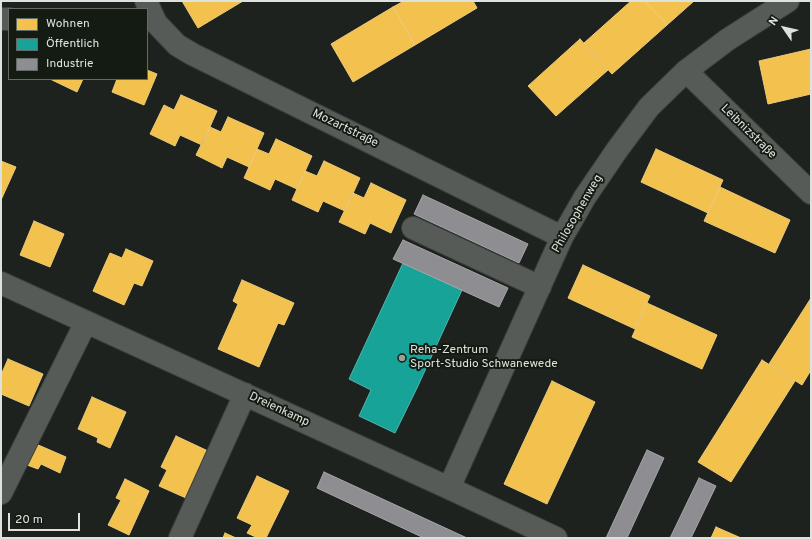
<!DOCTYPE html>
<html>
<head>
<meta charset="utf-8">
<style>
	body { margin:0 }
	#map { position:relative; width:812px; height:539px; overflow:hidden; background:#1e221e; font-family:Overpass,sans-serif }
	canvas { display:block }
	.frame { position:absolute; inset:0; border:2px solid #dde2dd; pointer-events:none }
	.legend { position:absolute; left:8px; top:8px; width:140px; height:72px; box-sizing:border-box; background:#131b13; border:1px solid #646b64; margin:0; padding:5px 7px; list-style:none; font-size:12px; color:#dde2dd }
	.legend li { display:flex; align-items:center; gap:8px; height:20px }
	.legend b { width:20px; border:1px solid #646b64 }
	.north { position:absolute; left:764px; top:8px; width:40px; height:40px; -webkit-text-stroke:3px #131b13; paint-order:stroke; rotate:304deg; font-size:11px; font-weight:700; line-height:16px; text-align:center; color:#dde2dd }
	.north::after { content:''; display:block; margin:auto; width:14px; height:18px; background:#dde2dd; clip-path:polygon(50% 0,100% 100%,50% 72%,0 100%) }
	.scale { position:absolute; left:8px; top:513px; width:72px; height:18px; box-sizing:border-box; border:2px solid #dde2dd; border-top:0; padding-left:5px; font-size:12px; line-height:14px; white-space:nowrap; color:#dde2dd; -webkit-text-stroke:3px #131b13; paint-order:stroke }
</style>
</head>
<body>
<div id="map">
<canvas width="812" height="539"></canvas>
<div class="frame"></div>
<ul class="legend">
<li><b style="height:11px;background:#f2c14e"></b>Wohnen</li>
<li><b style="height:11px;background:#17a398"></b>Öffentlich</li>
<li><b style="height:11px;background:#8d8d92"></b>Industrie</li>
</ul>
<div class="north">N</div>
<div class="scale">20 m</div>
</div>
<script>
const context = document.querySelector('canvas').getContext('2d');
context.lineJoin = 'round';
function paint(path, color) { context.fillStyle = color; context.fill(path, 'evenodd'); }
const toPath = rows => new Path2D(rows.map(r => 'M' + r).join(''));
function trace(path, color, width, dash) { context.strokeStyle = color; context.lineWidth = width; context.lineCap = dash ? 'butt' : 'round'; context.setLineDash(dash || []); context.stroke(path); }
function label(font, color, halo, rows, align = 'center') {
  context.font = font + ' Overpass,sans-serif'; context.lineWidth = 4; context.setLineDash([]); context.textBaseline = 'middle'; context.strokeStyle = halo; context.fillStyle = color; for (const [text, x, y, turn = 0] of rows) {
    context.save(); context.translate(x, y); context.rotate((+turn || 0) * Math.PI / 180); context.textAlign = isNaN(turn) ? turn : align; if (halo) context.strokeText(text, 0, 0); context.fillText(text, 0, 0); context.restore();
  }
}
const homes = toPath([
	[182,1,243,1,198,28,182,1],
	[404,1,473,1,477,8,415,45,393,7,404,1],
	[631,1,645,1,667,25,612,74,584,43,631,1],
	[645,1,694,1,667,25,645,1],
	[393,7,415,45,353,82,331,44,393,7],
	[580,39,608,70,556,116,528,86,580,39],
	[811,49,811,94,768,104,759,61,811,49],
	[147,70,157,74,144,105,112,92,117,79,147,79,147,70],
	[50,79,83,79,77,92,50,79],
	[181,95,217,111,202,145,180,135,175,146,150,134,164,105,174,110,181,95],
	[228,117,264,133,249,167,227,157,222,168,196,155,210,127,221,132,228,117],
	[276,139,312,156,297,189,275,179,270,190,244,178,257,149,269,154,276,139],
	[656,149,723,180,708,213,641,182,656,149],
	[1,161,16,167,1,200,1,161],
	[324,161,360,178,345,211,323,201,318,212,292,200,305,171,317,176,324,161],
	[371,183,406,200,391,233,370,223,365,234,339,222,353,193,364,198,371,183],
	[720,187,790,220,775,253,704,221,720,187],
	[34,221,64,234,50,267,20,255,34,221],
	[126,249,153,261,142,286,134,283,124,305,93,291,110,253,122,258,126,249],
	[583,265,650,296,635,329,568,298,583,265],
	[242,280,294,303,284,325,278,323,259,367,218,349,238,304,233,301,242,280],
	[811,298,811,370,802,385,769,364,811,298],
	[647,303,717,335,702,369,632,337,647,303],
	[8,359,43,374,29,406,1,394,1,375,8,359],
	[762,360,795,381,731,482,698,462,762,360],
	[552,381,595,402,547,504,504,484,552,381],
	[92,397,126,412,110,448,97,442,98,438,78,429,92,397],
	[176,436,208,451,186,498,159,486,167,470,161,467,176,436],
	[36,444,66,457,60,473,41,464,38,469,27,465,36,444],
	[257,476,289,491,266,538,258,538,247,533,252,525,237,518,257,476],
	[125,479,149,491,129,535,108,525,121,500,116,498,125,479],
	[716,527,741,538,711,538,716,527],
	[225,533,236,538,223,538,225,533]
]);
paint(homes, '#f2c14e');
trace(homes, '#eccb79', 1);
const public = toPath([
	[403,263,462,290,417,388,395,433,359,416,371,390,349,379,403,263]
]);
paint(public, '#17a398');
trace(public, '#52b6ad', 1);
const industry = toPath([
	[423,195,528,244,519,263,414,214,423,195],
	[403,240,508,288,499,307,393,259,403,240],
	[647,450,664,458,627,538,606,538,647,450],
	[324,472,467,538,424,538,317,488,324,472],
	[699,478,716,486,691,538,670,538,699,478]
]);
paint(industry, '#8d8d92');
trace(industry, '#a5a6a8', 1);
const minor = toPath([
	[146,1,156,23,177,45,192,54,562,237],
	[1,19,9,19],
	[686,71,811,193],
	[413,228,540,287],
	[1,283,449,488,556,538],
	[449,488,562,237,585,197,617,150,649,107,686,71,727,40,788,1],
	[1,493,86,322],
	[180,538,245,394]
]);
trace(minor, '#3b3e3b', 24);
trace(minor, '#575b57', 22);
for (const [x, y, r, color] of [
	[402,358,4,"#9a9f9a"]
]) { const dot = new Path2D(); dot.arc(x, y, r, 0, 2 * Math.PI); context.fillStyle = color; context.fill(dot); trace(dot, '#131b13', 1.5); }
label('12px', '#dde2dd', '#131b13', [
	["Mozartstraße",345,129,26],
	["Leibnizstraße",748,132,44],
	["Philosophenweg",578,214,-60],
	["Dreienkamp",279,410,25]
]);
label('12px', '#dde2dd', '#131b13', [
	["Reha-Zentrum",410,351],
	["Sport-Studio Schwanewede",410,365]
], 'left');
</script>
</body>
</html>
